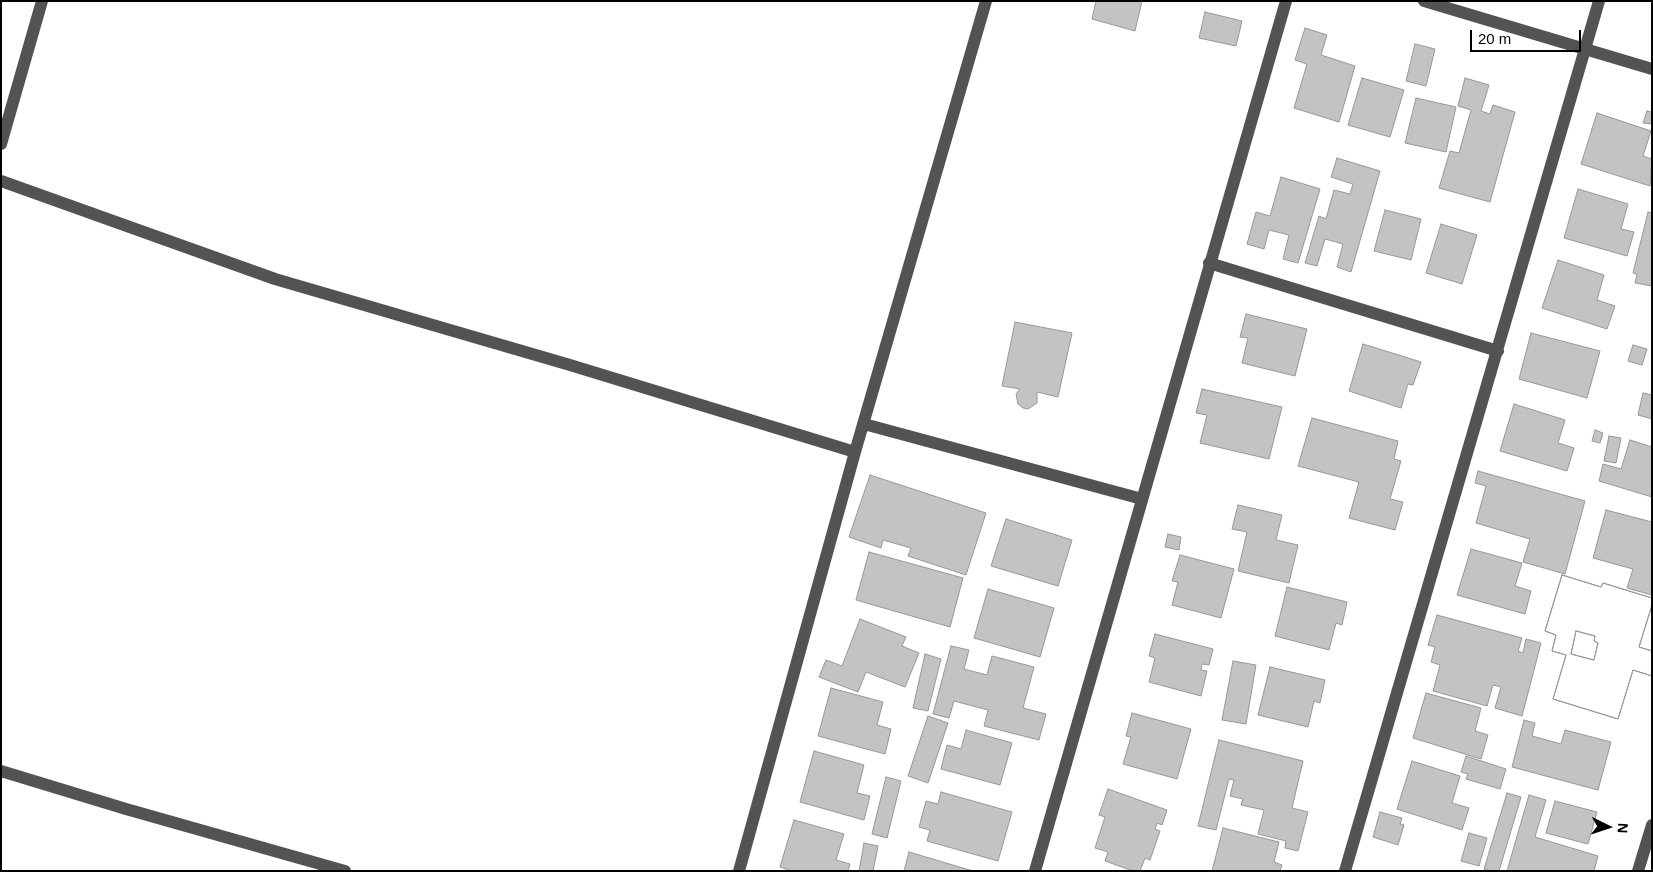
<!DOCTYPE html>
<html>
<head>
<meta charset="utf-8">
<style>
	body { margin:0 }
	#map { position:relative; width:1653px; height:872px; overflow:hidden; background:#fff; font-family:Arial,sans-serif }
	canvas { display:block }
	.frame { position:absolute; inset:0; border:2px solid #000; pointer-events:none }
	.north { position:absolute; left:1583px; top:802px; width:50px; height:50px; -webkit-text-stroke:4px #fff; paint-order:stroke; rotate:94deg; font-size:14px; font-weight:700; line-height:20px; text-align:center; color:#000 }
	.north::after { content:''; display:block; margin:auto; width:18px; height:22px; background:#000; clip-path:polygon(50% 0,100% 100%,50% 72%,0 100%) }
	.scale { position:absolute; left:1470px; top:30px; width:111px; height:22px; box-sizing:border-box; border:2px solid #000; border-top:0; padding-left:6px; font-size:15px; line-height:18px; white-space:nowrap; color:#000; -webkit-text-stroke:4px #fff; paint-order:stroke }
</style>
</head>
<body>
<div id="map">
<canvas width="1653" height="872"></canvas>
<div class="frame"></div>
<div class="north">N</div>
<div class="scale">20 m</div>
</div>
<script>
const context = document.querySelector('canvas').getContext('2d');
context.lineJoin = 'round';
function paint(path, color) { context.fillStyle = color; context.fill(path, 'evenodd'); }
const toPath = rows => new Path2D(rows.map(r => 'M' + r).join(''));
function trace(path, color, width, dash) { context.strokeStyle = color; context.lineWidth = width; context.lineCap = dash ? 'butt' : 'round'; context.setLineDash(dash || []); context.stroke(path); }
const building = toPath([
	[1096,1,1142,1,1135,31,1092,19,1096,1],
	[1205,12,1242,21,1236,46,1199,38,1205,12],
	[1305,28,1327,35,1321,55,1355,66,1339,122,1294,108,1307,64,1295,60,1305,28],
	[1415,44,1435,49,1426,86,1406,81,1415,44],
	[1362,78,1404,90,1390,137,1348,125,1362,78],
	[1465,78,1489,85,1481,111,1490,114,1493,105,1515,112,1490,202,1439,188,1450,151,1459,153,1471,110,1458,106,1465,78],
	[1416,98,1456,107,1446,152,1405,143,1416,98],
	[1647,111,1652,112,1652,124,1643,123,1647,111],
	[1597,113,1651,131,1643,156,1652,159,1650,186,1581,164,1597,113],
	[1337,158,1380,171,1351,272,1337,267,1343,244,1325,239,1317,266,1305,263,1319,216,1326,219,1334,190,1350,194,1353,184,1331,177,1337,158],
	[1281,177,1320,189,1298,263,1283,259,1289,235,1269,230,1264,249,1247,244,1256,212,1270,216,1281,177],
	[1578,189,1628,204,1621,229,1634,232,1627,256,1564,238,1578,189],
	[1385,210,1421,219,1411,260,1374,251,1385,210],
	[1648,212,1652,213,1652,286,1635,283,1637,274,1633,273,1648,212],
	[1441,224,1477,235,1462,284,1426,273,1441,224],
	[1558,260,1604,275,1597,300,1615,306,1607,329,1542,308,1558,260],
	[1246,314,1307,329,1295,376,1242,363,1248,338,1240,337,1246,314],
	[1015,322,1072,333,1058,397,1037,392,1037,403,1028,409,1023,408,1018,404,1016,394,1020,389,1002,386,1015,322],
	[1531,333,1600,351,1587,398,1519,379,1531,333],
	[1363,344,1421,362,1413,385,1408,384,1401,408,1349,391,1363,344],
	[1633,345,1647,349,1642,365,1628,361,1633,345],
	[1202,389,1282,407,1269,459,1200,443,1207,415,1196,413,1202,389],
	[1643,393,1652,395,1652,419,1638,415,1643,393],
	[1514,404,1565,420,1558,443,1574,448,1567,471,1500,451,1514,404],
	[1312,418,1398,441,1394,459,1401,461,1390,499,1403,502,1395,530,1349,518,1359,482,1298,466,1312,418],
	[1595,430,1603,433,1600,443,1592,441,1595,430],
	[1609,436,1621,438,1616,463,1604,461,1609,436],
	[1630,440,1652,447,1652,497,1599,481,1603,464,1621,469,1630,440],
	[1478,471,1585,501,1565,574,1523,562,1530,539,1476,523,1486,486,1475,483,1478,471],
	[870,475,986,513,966,575,908,556,911,548,883,540,881,548,849,537,870,475],
	[1238,505,1282,515,1276,540,1298,545,1289,583,1238,571,1247,532,1232,529,1238,505],
	[1606,510,1652,522,1652,595,1627,588,1633,569,1593,558,1606,510],
	[1006,519,1072,540,1058,586,991,566,1006,519],
	[1168,534,1181,537,1179,550,1165,547,1168,534],
	[1471,549,1522,563,1515,586,1531,591,1525,614,1457,595,1471,549],
	[869,552,963,578,950,627,856,600,869,552],
	[1180,555,1234,569,1221,618,1172,605,1178,582,1172,581,1180,555],
	[1562,575,1601,587,1603,583,1652,598,1652,605,1639,647,1652,651,1652,676,1633,670,1618,719,1553,699,1566,655,1552,651,1556,635,1545,631,1562,575],
	[1576,631,1595,636,1594,641,1598,643,1594,660,1571,654,1576,631],
	[1562,575,1601,587,1603,583,1652,598,1652,605,1639,647,1652,651,1652,676,1633,670,1618,719,1553,699,1566,655,1552,651,1556,635,1545,631,1562,575],
	[1576,631,1595,636,1594,641,1598,643,1594,660,1571,654,1576,631],
	[1287,587,1347,602,1342,625,1336,623,1329,650,1275,636,1287,587],
	[988,589,1054,608,1040,657,974,638,988,589],
	[1437,615,1522,638,1518,651,1523,653,1526,639,1541,643,1522,716,1495,708,1501,687,1493,685,1487,706,1433,691,1440,665,1431,662,1435,647,1428,645,1437,615],
	[860,619,906,637,902,646,919,653,905,687,866,672,858,692,819,677,826,660,842,666,860,619],
	[1155,634,1213,649,1209,665,1202,664,1201,670,1207,671,1201,696,1149,682,1155,658,1149,656,1155,634],
	[951,646,969,650,964,669,987,675,992,656,1034,667,1023,708,1046,714,1039,740,984,726,988,710,954,701,949,718,933,714,951,646],
	[925,654,941,659,928,711,913,708,925,654],
	[1233,661,1256,665,1246,724,1222,720,1233,661],
	[1270,667,1325,680,1320,703,1314,701,1308,727,1258,715,1270,667],
	[831,688,883,702,877,725,891,729,885,754,818,736,831,688],
	[1426,693,1481,708,1475,731,1488,735,1481,759,1413,738,1426,693],
	[1132,713,1191,729,1177,779,1123,764,1131,737,1126,736,1132,713],
	[928,716,948,723,928,783,908,776,928,716],
	[1524,720,1535,723,1532,736,1561,744,1565,730,1611,742,1598,790,1512,767,1524,720],
	[966,730,1012,743,1000,785,941,769,947,745,961,749,966,730],
	[1219,740,1303,761,1292,808,1308,812,1298,851,1285,848,1286,841,1258,834,1264,810,1241,805,1243,799,1230,796,1234,780,1229,779,1216,830,1198,826,1219,740],
	[814,751,864,765,857,793,870,796,864,820,800,802,814,751],
	[1466,756,1506,769,1500,789,1466,779,1468,774,1461,772,1466,756],
	[1412,761,1460,776,1452,803,1469,808,1462,830,1397,809,1412,761],
	[886,777,901,781,887,838,872,834,886,777],
	[1108,789,1167,810,1162,825,1157,823,1155,829,1160,831,1150,860,1145,858,1140,871,1133,871,1105,861,1108,852,1095,848,1105,817,1099,815,1108,789],
	[941,792,1012,812,998,861,927,841,930,830,919,827,926,801,938,804,941,792],
	[1507,793,1521,797,1499,871,1491,871,1484,869,1507,793],
	[1529,795,1546,800,1535,837,1598,856,1594,871,1507,871,1529,795],
	[1555,801,1597,812,1588,844,1546,833,1555,801],
	[1380,812,1402,818,1400,824,1404,825,1398,845,1373,837,1380,812],
	[794,820,844,834,836,860,850,864,848,871,792,871,780,867,794,820],
	[1223,828,1279,842,1274,862,1282,865,1280,871,1212,871,1223,828],
	[1469,833,1487,838,1479,866,1461,861,1469,833],
	[864,843,878,846,873,871,859,871,864,843],
	[909,852,973,871,904,871,909,852]
]);
paint(building, '#c3c3c3');
trace(building, '#979797', 1);
trace(toPath([
	[1424,1,1652,69],
	[1,144,42,1],
	[1,181,275,279,570,365,855,452],
	[1209,263,1498,351],
	[864,424,1142,499],
	[1,771,126,809,345,871],
	[739,871,855,452,986,1],
	[1035,871,1286,1],
	[1345,871,1599,1],
	[1638,871,1652,825]
]), '#535353', 12);
</script>
</body>
</html>
